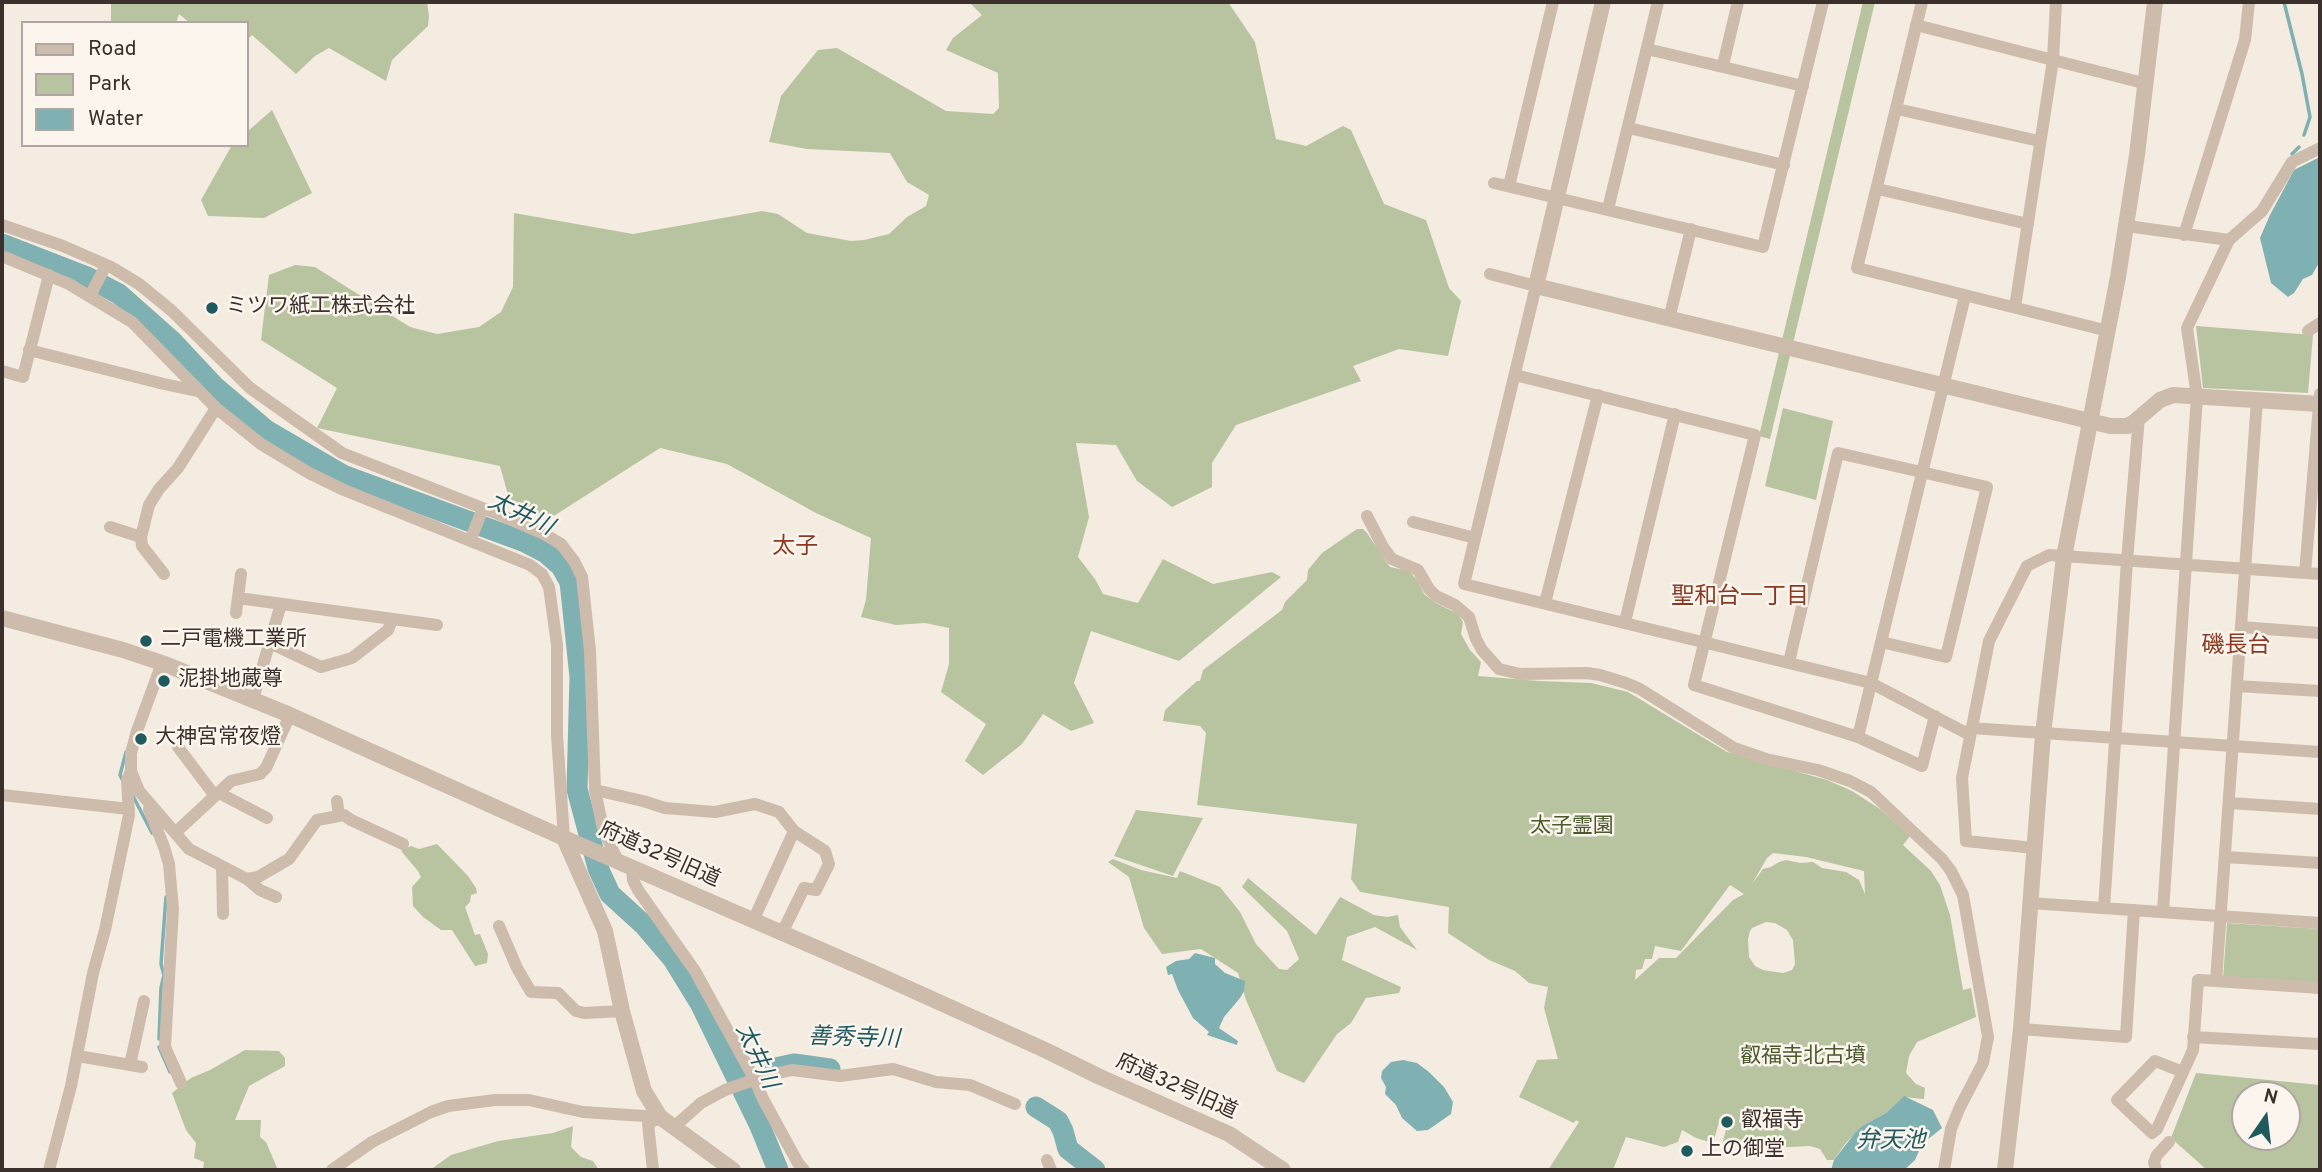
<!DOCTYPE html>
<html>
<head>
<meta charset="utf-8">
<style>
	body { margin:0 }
	#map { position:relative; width:2322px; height:1172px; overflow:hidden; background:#f4ebe1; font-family:Overpass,sans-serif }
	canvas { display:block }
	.frame { position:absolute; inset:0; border:4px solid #3b302b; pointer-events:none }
	.legend { position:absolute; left:21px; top:21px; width:228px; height:126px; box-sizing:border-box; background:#fbf5ee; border:2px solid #aea6a0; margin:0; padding:9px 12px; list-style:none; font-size:21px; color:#3b302b }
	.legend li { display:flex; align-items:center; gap:14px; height:35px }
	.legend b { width:35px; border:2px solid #aea6a0 }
	.north { position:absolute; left:2231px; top:1081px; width:70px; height:70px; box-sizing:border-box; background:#fbf5ee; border:2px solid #aea6a0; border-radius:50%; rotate:14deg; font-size:19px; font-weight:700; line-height:28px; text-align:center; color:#3b302b }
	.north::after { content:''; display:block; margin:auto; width:24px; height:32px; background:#1f5a5e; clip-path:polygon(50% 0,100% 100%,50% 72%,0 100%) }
</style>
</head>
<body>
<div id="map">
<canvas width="2322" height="1172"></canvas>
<div class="frame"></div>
<ul class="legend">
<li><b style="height:9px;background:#cdbbac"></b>Road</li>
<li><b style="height:19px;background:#b8c4a0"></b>Park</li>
<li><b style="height:19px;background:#7fb0b2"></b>Water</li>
</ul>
<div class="north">N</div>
</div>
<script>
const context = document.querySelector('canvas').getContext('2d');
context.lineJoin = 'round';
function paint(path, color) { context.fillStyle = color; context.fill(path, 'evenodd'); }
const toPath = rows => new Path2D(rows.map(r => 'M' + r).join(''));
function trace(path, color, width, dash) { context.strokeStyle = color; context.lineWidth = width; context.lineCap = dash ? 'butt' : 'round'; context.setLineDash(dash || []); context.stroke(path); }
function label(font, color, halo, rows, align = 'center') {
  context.font = font + ' Overpass,"Noto Sans JP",sans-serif'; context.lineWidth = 5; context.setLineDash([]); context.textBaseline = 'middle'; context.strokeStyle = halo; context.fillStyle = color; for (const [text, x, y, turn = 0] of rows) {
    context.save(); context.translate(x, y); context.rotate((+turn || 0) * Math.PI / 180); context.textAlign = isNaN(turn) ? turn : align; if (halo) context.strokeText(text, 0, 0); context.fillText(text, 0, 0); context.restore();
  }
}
paint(toPath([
	[111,2,427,2,429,16,428,26,392,60,386,81,329,48,315,56,296,74,252,35,247,40,247,23,190,23,179,14,176,23,111,23],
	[969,2,1228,2,1255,42,1276,139,1306,146,1343,126,1351,130,1384,204,1426,220,1449,288,1461,301,1448,356,1399,349,1353,366,1361,381,1236,425,1212,463,1212,487,1172,507,1137,481,1116,445,1076,443,1089,517,1078,557,1095,579,1103,594,1138,603,1163,559,1213,584,1272,572,1281,577,1179,661,1091,631,1074,683,1094,723,1071,731,1043,714,1022,744,983,775,965,761,986,724,941,692,949,664,949,628,925,623,896,625,861,617,866,600,871,538,816,513,727,464,660,448,546,521,510,502,500,466,317,428,337,388,261,340,269,275,295,265,315,267,410,327,437,334,479,327,501,312,513,287,514,213,633,234,762,211,778,214,807,233,851,241,864,240,889,234,907,217,926,206,929,195,907,182,890,153,807,149,769,142,781,96,818,50,837,48,946,111,993,114,999,108,998,73,946,50,953,38,982,15],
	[1863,2,1875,2,1770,439,1759,436],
	[272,110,312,193,264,218,208,216,201,200,232,145,247,145,247,132],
	[2196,326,2313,335,2308,393,2203,388],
	[1783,408,1833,421,1816,500,1765,486],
	[1357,529,1363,529,1367,533,1390,567,1409,571,1418,581,1424,594,1434,602,1458,614,1463,622,1461,634,1470,650,1481,662,1478,676,1539,681,1591,683,1628,692,1727,752,1827,780,1852,791,1880,809,1910,836,1903,845,1931,871,1940,885,1950,915,1963,990,1971,988,1976,1017,1917,1042,1909,1056,1906,1073,1916,1084,1925,1088,1924,1099,1903,1097,1886,1113,1862,1126,1845,1144,1834,1160,1827,1160,1820,1149,1810,1146,1769,1148,1722,1145,1728,1122,1720,1119,1713,1143,1696,1138,1682,1130,1678,1142,1664,1147,1626,1137,1613,1170,1548,1170,1579,1122,1576,1120,1574,1123,1519,1097,1537,1060,1558,1059,1544,1008,1548,987,1529,983,1515,971,1489,960,1448,933,1449,907,1360,892,1351,879,1357,824,1197,805,1206,733,1200,726,1163,721,1165,710,1197,681,1200,681,1203,670,1282,610,1285,602,1307,580,1308,570,1322,553],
	[1773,853,1806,857,1864,871,1865,894,1859,880,1846,872,1822,868,1813,862,1800,863,1786,860,1779,862,1771,867,1763,869,1752,884,1767,858],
	[1730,885,1744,894,1733,900,1676,958,1659,958,1635,980,1636,970,1642,969,1645,959,1652,959,1655,946,1681,951],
	[1766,922,1775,923,1787,930,1793,940,1795,964,1792,970,1783,973,1763,970,1755,966,1749,957,1748,939,1750,931,1752,928],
	[1136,810,1203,818,1173,876,1114,856],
	[437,844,468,876,476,888,477,893,471,895,470,902,465,907,475,935,480,934,488,954,487,963,475,966,452,930,441,930,423,917,413,906,412,887,421,877,418,871,401,851,411,846,419,849],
	[1113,859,1141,870,1177,878,1180,871,1220,887,1240,912,1256,944,1279,969,1287,970,1299,959,1287,931,1242,887,1248,878,1316,935,1340,897,1374,915,1387,917,1398,915,1400,927,1417,950,1375,927,1347,937,1342,960,1401,987,1399,993,1366,998,1351,1023,1337,1034,1304,1083,1277,1071,1246,1000,1238,973,1201,949,1162,954,1144,928,1129,877,1108,862],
	[2227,923,2320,929,2320,986,2223,979],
	[245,1050,279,1051,285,1058,285,1066,249,1086,235,1120,261,1120,260,1137,266,1142,278,1170,203,1170,204,1162,194,1158,196,1143,186,1130,172,1093,191,1078,210,1070],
	[2196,1073,2320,1085,2320,1170,2207,1170,2171,1138],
	[2245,1095,2287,1095,2287,1137,2245,1137],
	[573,1126,571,1147,581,1157,593,1161,599,1170,430,1170,451,1155,498,1141,553,1133]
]), '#b8c4a0');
paint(toPath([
	[2320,157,2320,261,2312,275,2303,279,2294,293,2288,297,2271,283,2260,238,2270,215,2294,170],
	[1195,953,1215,958,1215,964,1225,973,1245,981,1244,991,1240,998,1224,1017,1219,1028,1238,1041,1237,1045,1207,1035,1209,1032,1193,1018,1178,990,1172,974,1168,975,1166,967,1176,961,1189,959],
	[1403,1060,1417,1063,1429,1072,1444,1087,1453,1102,1451,1114,1428,1130,1417,1131,1402,1118,1396,1105,1385,1094,1386,1087,1381,1078,1382,1071,1391,1062],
	[1904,1096,1933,1110,1942,1128,1922,1144,1915,1160,1904,1170,1831,1170,1834,1160,1855,1133,1862,1126,1886,1113]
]), '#7fb0b2');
trace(toPath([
	[2284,2,2302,74,2310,117,2304,135],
	[2292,154,2299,147],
	[123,781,120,775,126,752],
	[133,796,152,833],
	[159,1039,161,988,164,975,161,964,166,897],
	[159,1047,170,1072]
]), '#7fb0b2', 3.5);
trace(toPath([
	[2,244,87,277,119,294,171,340,214,386,266,430,343,475,525,542,546,553,561,566,570,582,580,677,577,789,598,868,610,894,644,925,673,959,700,1003,760,1126,778,1170],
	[771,1069,794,1064,830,1069],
	[1036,1107,1058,1121,1063,1131,1068,1149,1095,1170]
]), '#7fb0b2', 21);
trace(toPath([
	[1922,2,1857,268,2108,331],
	[1916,25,2147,84],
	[1647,49,1803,86],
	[1723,65,1738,2],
	[1897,109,2039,141],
	[1629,128,1784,165],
	[1494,183,1763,247,1823,2],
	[1509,186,1553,2],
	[1878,189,2028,224],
	[1608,209,1658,2],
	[2,225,63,246,111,267,139,284,172,311,250,388,342,453,498,514,544,534,561,544,574,561,582,577,590,651,595,790,603,829,618,861],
	[2127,226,2229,240],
	[2184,235,2245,40,2249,2],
	[2,256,69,284,132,322,216,408,261,444,309,473,344,490,530,565,542,574,549,587,557,645,557,735,564,838],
	[1490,274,1536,286,1464,584,1871,683,1970,735],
	[90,296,106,265],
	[2015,307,2053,60,2056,2],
	[1669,319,1691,229],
	[2308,331,2320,323],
	[29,350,164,384,197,391],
	[2,371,23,377,49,275],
	[1515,375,1755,435,1694,685,1858,737,1922,766,1935,716],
	[1367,516,1383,547,1392,559,1418,570,1429,589,1436,596,1455,605,1469,617,1476,639,1482,650,1499,669,1520,674,1587,673,1600,675,1626,683,1640,689,1734,748,1766,759,1818,770,1850,781,1871,792,1942,859,1951,871,1963,895,1988,1037,1983,1063,1960,1107,1951,1129,1944,1170],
	[1413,522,1475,538],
	[110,527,141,537],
	[470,541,483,508],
	[2305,573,2320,394],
	[164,574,142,546,141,537,149,505,159,489,178,468,216,408],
	[238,598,437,625],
	[1545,603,1598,395],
	[236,613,241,574],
	[1625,622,1675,414],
	[2241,627,2320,633],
	[270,643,321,667,352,658,388,630,392,620],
	[1789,662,1838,453,1987,487,1946,657,1881,642],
	[2237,686,2320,691],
	[253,699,281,604],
	[1971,728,2320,752],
	[1858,737,1965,296],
	[178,747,215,796],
	[131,771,139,791,189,849,247,879,258,877,289,859,317,820,344,815,351,820,403,844],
	[595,790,643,801,665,808,715,812,755,804,779,812,794,831,825,851,829,864,816,890,804,888,782,933],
	[219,793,267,818],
	[2,795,129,809],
	[337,801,339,816],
	[2230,803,2320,809],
	[149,809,164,847,169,864,173,909,165,1047,181,1083],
	[175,833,231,781,260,774,266,768,290,715],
	[2034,848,1966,841,1962,778,1989,641,2027,566,2049,555,2320,574],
	[2226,857,2320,863],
	[222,866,223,914],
	[632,868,633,880,638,890,695,971,755,1080,763,1099,798,1163,804,1170],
	[247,879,260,890,276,897],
	[2030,903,2320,923],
	[2104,908,2127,561,2139,417],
	[2163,912,2197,396,2187,328,2229,240,2262,211,2292,162,2320,148],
	[753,921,794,831],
	[499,926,517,968,531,992,558,993,576,1011,584,1013,622,1011],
	[2216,981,2320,988],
	[2021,1029,2126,1037,2134,910],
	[2193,1037,2320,1044],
	[78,1056,142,1067],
	[130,1065,144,1001],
	[2183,1072,2155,1061,2117,1100,2152,1133,2157,1129,2183,1072,2193,1050,2198,980,2216,981,2257,400],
	[675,1126,701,1103,725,1090,765,1076,792,1070,840,1076,893,1069,936,1082,970,1085,1015,1104],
	[1047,1160,1051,1170],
	[49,1170,71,1086,93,973,105,930,129,815,127,780,131,771,131,753,137,731,162,663],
	[332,1170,372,1142,431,1112,448,1106,495,1100,529,1100,583,1112,660,1117],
	[653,1170,648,1124,660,1117],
	[2156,1170,2154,1162,2157,1155,2169,1142]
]), '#cdbbac', 12);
trace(toPath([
	[1603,2,1536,286,2110,426,2127,426,2133,423,2160,400,2173,395,2320,404],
	[2,618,123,650,162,663,290,715,564,838,872,972,1045,1050,1100,1077,1229,1134,1283,1170],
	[564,838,605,931,622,1011,644,1091,660,1117,733,1170],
	[2005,1170,2021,1029,2043,734,2064,557,2118,277,2137,155,2155,2]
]), '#cdbbac', 16);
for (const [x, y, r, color] of [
	[212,308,7,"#1f5a5e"],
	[146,641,7,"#1f5a5e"],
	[164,681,7,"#1f5a5e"],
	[141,739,7,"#1f5a5e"],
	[1727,1122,7,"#1f5a5e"],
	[1687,1151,7,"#1f5a5e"]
]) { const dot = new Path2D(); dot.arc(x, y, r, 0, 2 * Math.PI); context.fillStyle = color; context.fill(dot); trace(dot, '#fbf5ee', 2.5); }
label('21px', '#3b302b', '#fbf5ee', [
	["ミツワ紙工株式会社",226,308],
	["二戸電機工業所",160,641],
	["泥掛地蔵尊",178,681],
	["大神宮常夜燈",155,739],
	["叡福寺",1741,1122],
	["上の御堂",1701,1151]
], 'left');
label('21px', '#4a5a2e', '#fbf5ee', [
	["太子霊園",1572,828],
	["叡福寺北古墳",1803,1058]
]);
label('21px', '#3b302b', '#fbf5ee', [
	["府道32号旧道",659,856,24],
	["府道32号旧道",1176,1088,24]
]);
label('italic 23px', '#1f5a5e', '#fbf5ee', [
	["太井川",520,516,25],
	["善秀寺川",854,1040,2],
	["太井川",755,1057,65],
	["弁天池",1891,1142]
]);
label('23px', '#8c3b22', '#fbf5ee', [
	["太子",795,548],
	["聖和台一丁目",1740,598],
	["磯長台",2236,647]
]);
</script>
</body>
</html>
